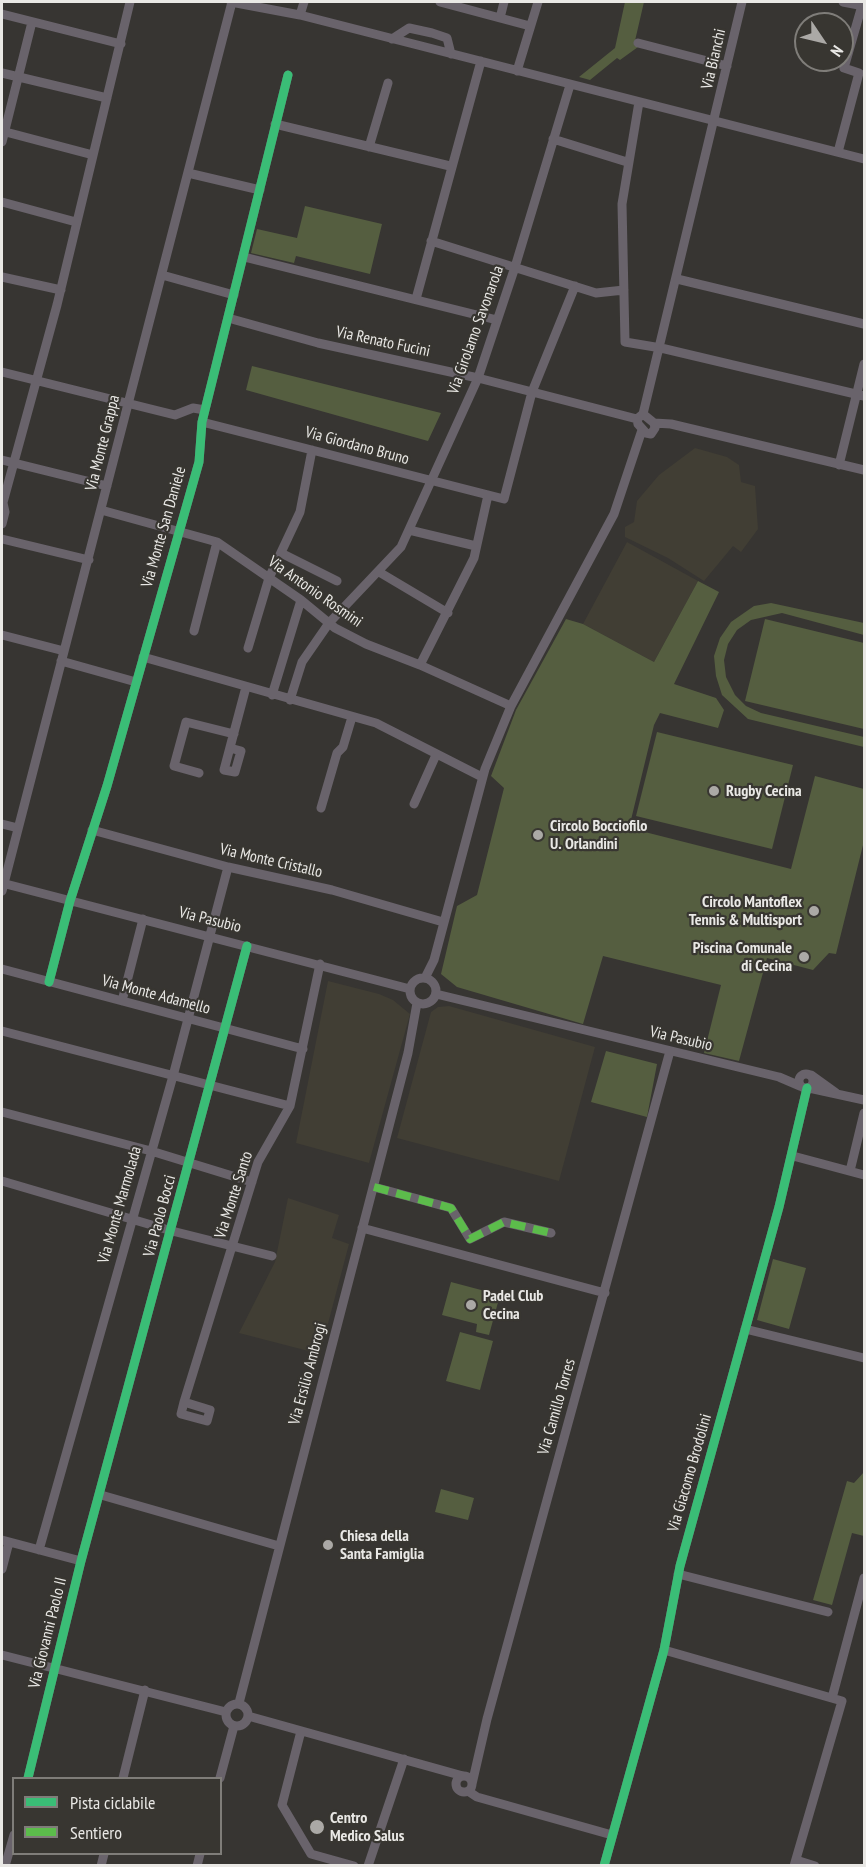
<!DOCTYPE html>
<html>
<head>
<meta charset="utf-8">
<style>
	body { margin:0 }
	#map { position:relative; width:866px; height:1867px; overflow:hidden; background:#373532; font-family:"PT Sans Narrow",sans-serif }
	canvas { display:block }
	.frame { position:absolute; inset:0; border:3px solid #e9e8e5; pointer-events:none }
	.legend { position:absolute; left:12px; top:1777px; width:210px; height:78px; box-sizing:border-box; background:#383631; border:2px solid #7f7d79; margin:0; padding:8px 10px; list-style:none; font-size:18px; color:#e9e8e5 }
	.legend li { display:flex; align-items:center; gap:12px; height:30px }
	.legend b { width:30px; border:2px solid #7f7d79 }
	.north { position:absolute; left:794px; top:12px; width:60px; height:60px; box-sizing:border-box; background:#383631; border:2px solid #7f7d79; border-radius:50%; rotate:125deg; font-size:16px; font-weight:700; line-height:24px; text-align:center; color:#e9e8e5 }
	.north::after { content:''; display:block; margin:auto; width:21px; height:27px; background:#aba9a6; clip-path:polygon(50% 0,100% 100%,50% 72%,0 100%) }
</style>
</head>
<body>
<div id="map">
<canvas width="866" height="1867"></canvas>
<div class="frame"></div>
<ul class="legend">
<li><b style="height:8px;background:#3abd76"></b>Pista ciclabile</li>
<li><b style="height:8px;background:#5cbc4b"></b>Sentiero</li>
</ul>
<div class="north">N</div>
</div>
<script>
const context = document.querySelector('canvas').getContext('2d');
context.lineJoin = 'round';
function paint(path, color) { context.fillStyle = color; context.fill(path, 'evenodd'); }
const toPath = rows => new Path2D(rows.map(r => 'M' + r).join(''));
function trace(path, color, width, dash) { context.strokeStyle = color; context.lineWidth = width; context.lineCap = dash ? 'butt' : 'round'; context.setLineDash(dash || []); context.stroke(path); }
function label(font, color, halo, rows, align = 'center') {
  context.font = font + ' "PT Sans Narrow",sans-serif'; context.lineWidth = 4.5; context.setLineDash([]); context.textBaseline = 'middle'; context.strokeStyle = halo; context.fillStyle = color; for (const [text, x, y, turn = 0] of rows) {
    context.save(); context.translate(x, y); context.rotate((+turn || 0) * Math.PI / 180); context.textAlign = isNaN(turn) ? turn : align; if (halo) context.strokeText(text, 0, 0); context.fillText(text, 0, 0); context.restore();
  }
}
paint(toPath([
	[695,448,727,457,739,465,741,482,755,486,758,529,741,552,733,546,704,581,668,558,625,537,625,527,634,522,637,501,659,475],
	[627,542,698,581,654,662,583,624],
	[328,981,379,994,393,1000,410,1014,369,1163,296,1143],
	[449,1006,595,1047,559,1181,397,1138,431,1012,438,1007],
	[288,1198,339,1215,332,1238,349,1244,320,1354,239,1333,275,1262]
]), '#413e34');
paint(toPath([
	[625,2,644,2,634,45,638,47,620,60,617,58,590,80,579,77,615,48],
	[305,206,382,224,370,274,296,256,294,263,251,253,257,229,297,238],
	[252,366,441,413,428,441,246,390],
	[698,581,719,592,674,684,716,698,724,710,718,728,660,713,654,725,629,828,791,869,815,776,864,789,864,841,836,954,829,953,813,970,767,958,739,1061,704,1053,721,985,603,956,583,1024,457,987,441,974,457,906,477,895,504,788,491,776,516,710,566,619,583,624,654,662],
	[771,603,864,623,864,635,782,613,751,620,737,630,728,644,724,660,726,677,735,695,746,706,761,713,864,737,864,747,748,719,722,695,716,676,714,656,720,638,731,622,754,606],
	[765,619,864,643,864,729,745,701],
	[657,732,793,765,772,849,636,816],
	[606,1051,657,1064,647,1117,591,1102],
	[773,1259,806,1268,789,1329,757,1320],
	[451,1282,500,1295,489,1335,476,1332,477,1324,442,1315],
	[460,1332,493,1341,480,1390,446,1381],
	[864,1472,864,1536,852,1533,832,1605,813,1600,847,1481,854,1483],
	[441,1489,474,1498,468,1520,435,1512]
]), '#555e40');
trace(toPath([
	[231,2,300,15,864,159],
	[440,2,530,26],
	[843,2,864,6],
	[2,14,121,44],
	[300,15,304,2],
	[500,18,504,2],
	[392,39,409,28,432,33,447,38,451,54],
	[638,43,727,66],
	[517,71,538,2],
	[2,73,107,98],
	[639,102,622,204,625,342,661,348,864,396],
	[275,124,450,166],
	[2,131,93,155],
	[553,139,627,162],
	[2,142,32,22],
	[369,147,388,83],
	[838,152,859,73,844,68,863,2],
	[188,173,260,190],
	[2,202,76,222],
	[431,241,596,293,624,290],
	[244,257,497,320],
	[162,275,234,295],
	[2,277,61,290],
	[677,279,864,324],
	[416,299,481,61],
	[228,318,318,343,478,378,637,419],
	[2,372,175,415,193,408,205,410],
	[643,414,742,2],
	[643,414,654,423,655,428,651,434,646,433,638,424,637,419,643,414],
	[202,422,504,499,532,392,575,286],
	[654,423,671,424,864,470],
	[2,460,107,486],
	[839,465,864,364],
	[2,506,57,305,130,2],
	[101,510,217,542,301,600,335,628,366,644,420,665,511,706],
	[2,524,5,512,3,503],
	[409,530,476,546],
	[2,539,89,560],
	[281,553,337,581],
	[379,572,448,613],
	[194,631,217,542],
	[2,635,64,651],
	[248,648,269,578,300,512,312,450],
	[143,657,376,723,482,777],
	[61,661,136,682],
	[420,665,474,558,488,495],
	[272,695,301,600],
	[290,700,302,662,329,623,401,547,478,378,515,267,570,85],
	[230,748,241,751,235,772,224,770,246,687],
	[199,773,174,766,186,722,234,734],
	[414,804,436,755],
	[321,808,337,753,343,747,352,717],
	[2,824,18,828],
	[92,830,228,867,332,890,443,922],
	[2,883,410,989],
	[2,891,232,2],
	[2,969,303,1049],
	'410 991a13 13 0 1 1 26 0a13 13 0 1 1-26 0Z',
	[425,978,434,960,485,769,511,706,614,514,642,430],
	[49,982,70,901,107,786,199,462,202,422,288,75],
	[436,994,779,1077,800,1086],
	[122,1001,143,919],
	[2,1031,290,1106],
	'799 1081a7 7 0 1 1 14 0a7 7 0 1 1-14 0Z',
	[811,1075,836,1093],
	[809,1088,864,1100],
	[2,1112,151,1151,252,1182],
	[793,1156,864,1175],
	[850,1171,864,1113],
	[2,1181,172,1231,272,1256],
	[374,1187,451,1208,470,1239,504,1222,551,1233],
	[362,1228,605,1293],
	[745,1329,864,1358],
	[184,1402,210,1410,207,1421,181,1414,184,1402,258,1162,290,1106,320,964],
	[101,1495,279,1546],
	[2,1540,81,1561],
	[39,1550,173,1076,228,867],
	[2,1569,9,1542],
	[678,1574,828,1612],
	[664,1650,842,1701,794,1866],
	[2,1655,226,1712],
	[832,1698,864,1578],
	[239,1703,408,1053,417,1003],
	'226 1715a11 11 0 1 1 22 0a11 11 0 1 1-22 0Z',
	[248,1716,463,1776],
	[301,1731,282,1805,311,1854,354,1866],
	'456 1784a8 8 0 1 1 16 0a8 8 0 1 1-16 0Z',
	[28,1778,81,1561,247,946],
	[123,1778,145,1690],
	[220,1778,234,1726],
	[472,1784,487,1719,670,1051],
	[468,1791,477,1797,612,1835],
	[796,1860,815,1866],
	[5,1866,14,1835],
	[101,1866,104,1854],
	[197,1866,200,1854],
	[368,1866,404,1759],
	[604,1866,664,1650,680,1566,779,1207,807,1088]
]), '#69636b', 9);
trace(toPath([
	[374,1187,451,1208,470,1239,504,1222,551,1233]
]), '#5cbc4b', 8, [15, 8]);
trace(toPath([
	[49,982,70,901,107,786,199,462,202,422,288,75],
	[28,1778,81,1561,247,946],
	[604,1866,664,1650,680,1566,779,1207,807,1088]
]), '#3abd76', 9);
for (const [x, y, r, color] of [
	[714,791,6,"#aba9a6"],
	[538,835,6,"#aba9a6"],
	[814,911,6,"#aba9a6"],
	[804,957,6,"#aba9a6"],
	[471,1305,6,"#aba9a6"],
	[328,1545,6,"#aba9a6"],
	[317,1827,8,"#aba9a6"]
]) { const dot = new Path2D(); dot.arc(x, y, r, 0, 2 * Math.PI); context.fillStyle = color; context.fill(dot); trace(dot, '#383631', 2); }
label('16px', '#e9e8e5', '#383631', [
	["Via Bianchi",714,59,-77],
	["Via Girolamo Savonarola",476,330,-70],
	["Via Renato Fucini",383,342,12],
	["Via Monte Grappa",103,443,-76],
	["Via Giordano Bruno",357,446,15],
	["Via Monte San Daniele",164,527,-74],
	["Via Antonio Rosmini",315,592,35],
	["Via Monte Cristallo",271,861,13],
	["Via Pasubio",210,920,14],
	["Via Monte Adamello",156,995,15],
	["Via Pasubio",681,1039,13],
	["Via Monte Santo",234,1195,-72],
	["Via Monte Marmolada",120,1205,-74],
	["Via Paolo Bocci",160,1216,-75],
	["Via Ersilio Ambrogi",308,1374,-75],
	["Via Camillo Torres",557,1407,-74],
	["Via Giacomo Brodolini",690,1473,-74],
	["Via Giovanni Paolo II",48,1633,-76]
]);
label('bold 16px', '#e9e8e5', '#383631', [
	["Rugby Cecina",726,791],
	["Circolo Bocciofilo",550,826],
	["U. Orlandini",550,844],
	["Circolo Mantoflex",802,902,"right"],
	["Tennis & Multisport",802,920,"right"],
	["Piscina Comunale",792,948,"right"],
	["di Cecina",792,966,"right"],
	["Padel Club",483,1296],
	["Cecina",483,1314],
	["Chiesa della",340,1536],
	["Santa Famiglia",340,1554],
	["Centro",330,1818],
	["Medico Salus",330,1836]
], 'left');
</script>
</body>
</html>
